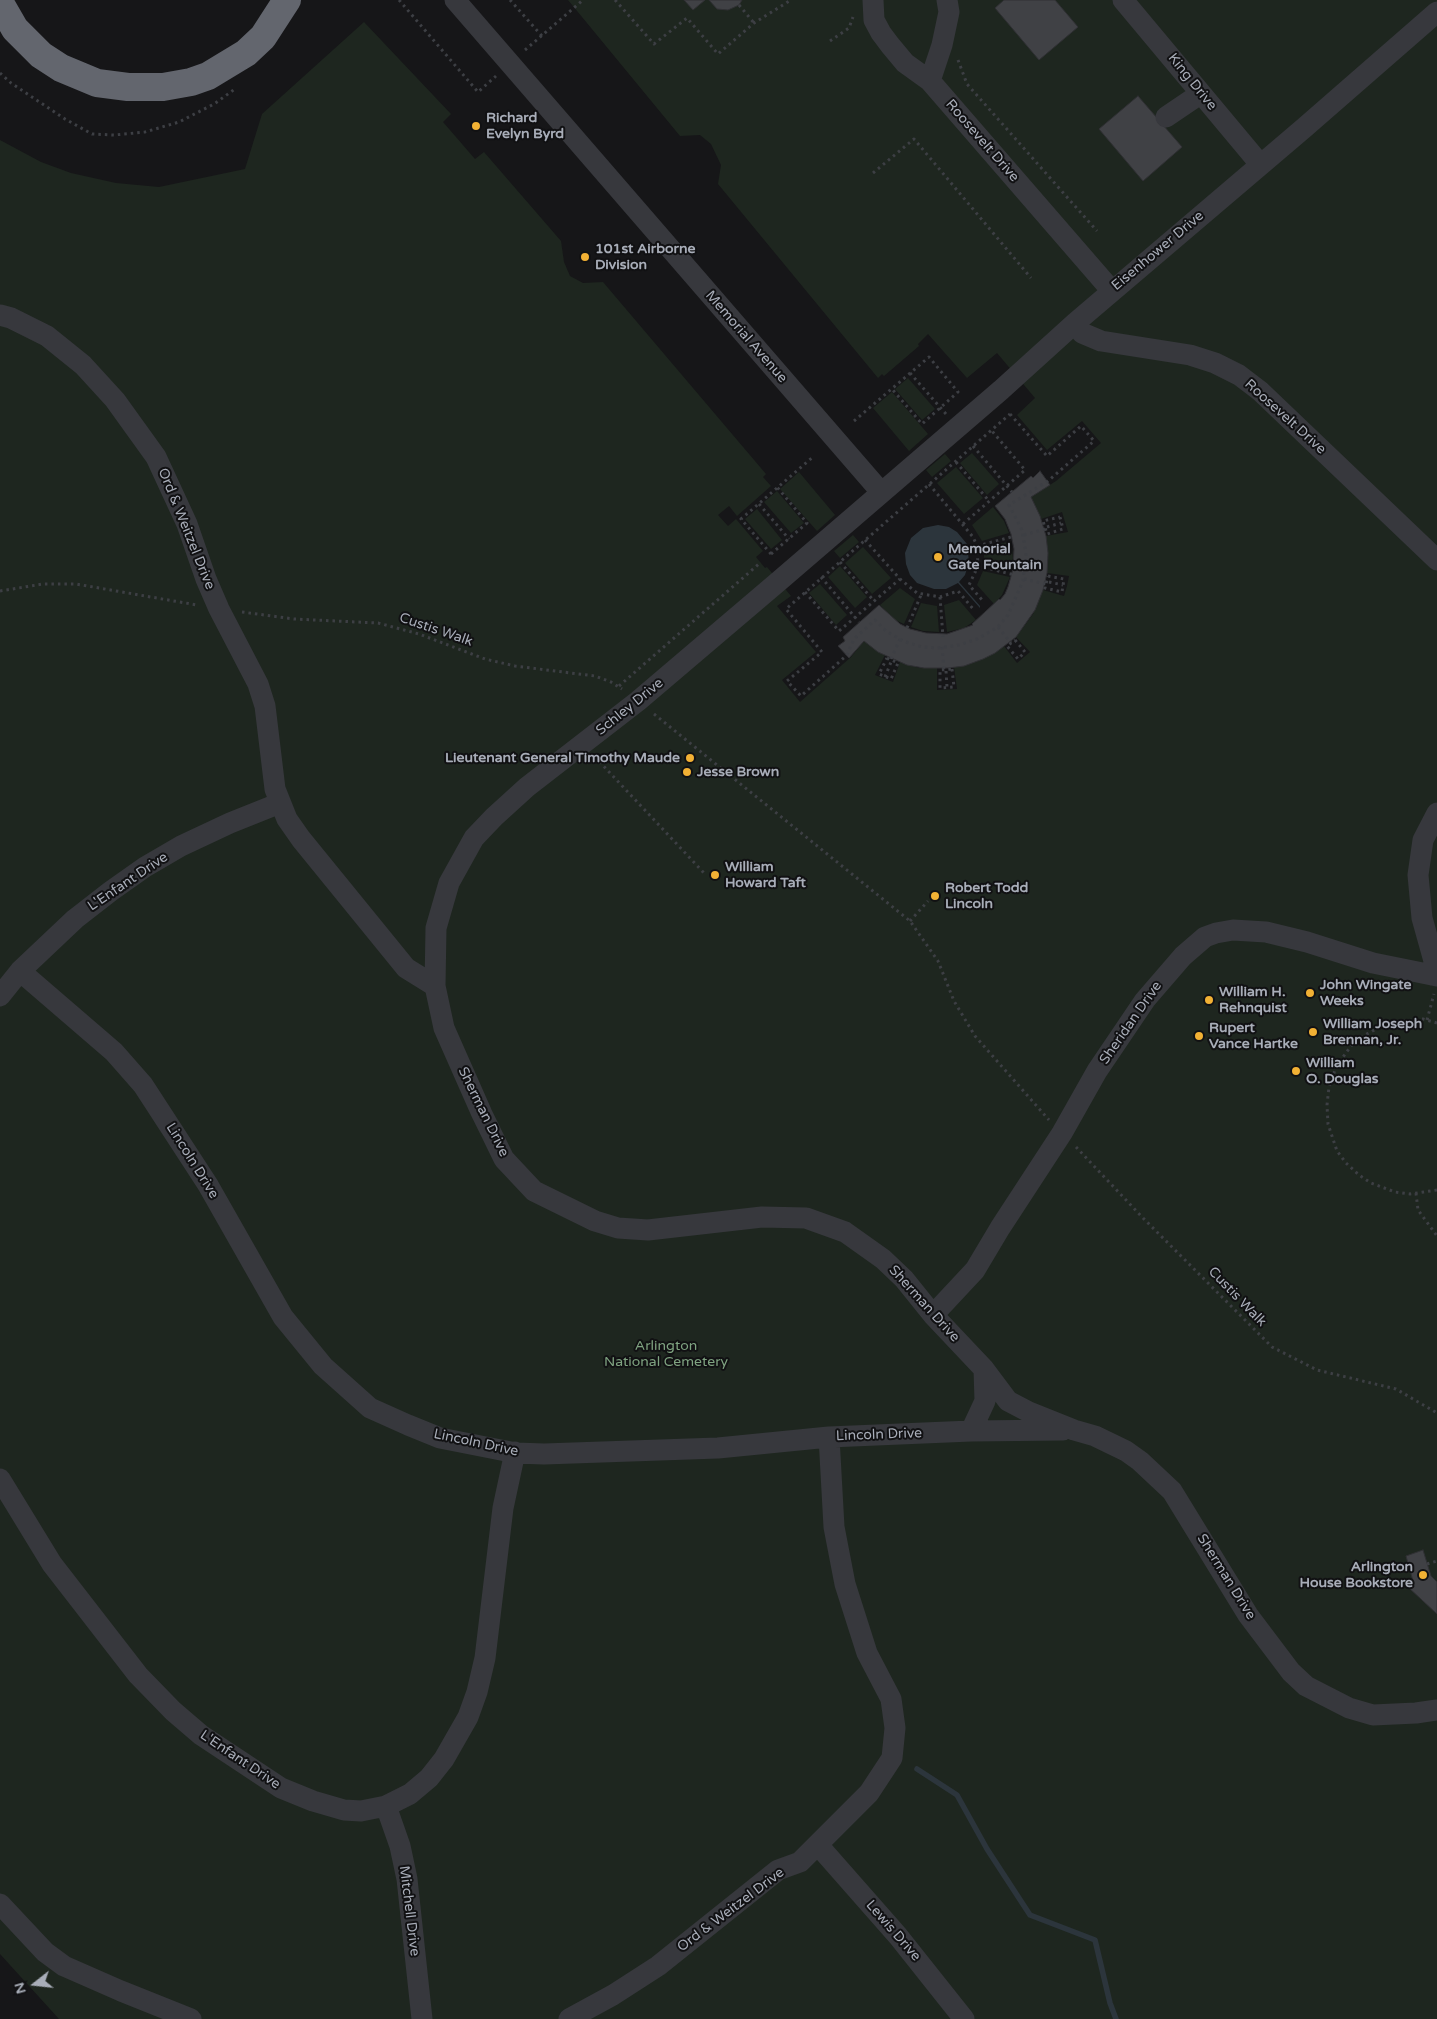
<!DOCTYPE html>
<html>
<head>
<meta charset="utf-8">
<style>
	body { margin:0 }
	#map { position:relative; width:1437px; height:2019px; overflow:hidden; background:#161618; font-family:"Varela Round",sans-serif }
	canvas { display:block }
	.north { position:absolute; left:10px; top:1959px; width:50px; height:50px; -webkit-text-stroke:4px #111113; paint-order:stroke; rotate:254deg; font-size:14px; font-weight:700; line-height:20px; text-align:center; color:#a8adb8 }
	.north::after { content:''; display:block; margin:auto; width:18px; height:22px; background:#a8adb8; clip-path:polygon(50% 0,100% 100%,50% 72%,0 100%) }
</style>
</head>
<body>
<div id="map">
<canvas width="1437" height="2019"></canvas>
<div class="north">N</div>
</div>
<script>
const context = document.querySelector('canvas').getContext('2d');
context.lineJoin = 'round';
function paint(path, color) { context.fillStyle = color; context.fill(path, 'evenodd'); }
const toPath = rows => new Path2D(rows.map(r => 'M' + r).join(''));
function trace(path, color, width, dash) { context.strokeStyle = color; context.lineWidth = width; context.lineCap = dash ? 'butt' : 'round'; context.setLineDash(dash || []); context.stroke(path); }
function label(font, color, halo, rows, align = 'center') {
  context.font = font + ' "Varela Round",sans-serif'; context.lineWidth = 4; context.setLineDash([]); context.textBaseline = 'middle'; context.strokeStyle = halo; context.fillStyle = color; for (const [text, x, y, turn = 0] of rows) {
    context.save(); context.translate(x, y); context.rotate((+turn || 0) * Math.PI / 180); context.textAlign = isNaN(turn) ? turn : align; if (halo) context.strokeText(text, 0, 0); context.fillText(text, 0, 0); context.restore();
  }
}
paint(toPath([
	[568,0,1437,0,1437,2019,59,2019,0,1954,0,140,41,162,71,173,116,183,159,187,245,169,262,114,364,22,451,114,443,122,475,159,484,152,561,241,564,262,570,276,583,283,603,282,766,474,763,477,771,486,737,516,729,506,718,515,728,526,736,519,763,551,756,557,765,568,767,567,791,596,777,606,816,652,782,680,800,702,851,657,864,641,885,655,875,675,893,682,900,662,919,668,937,668,937,690,957,689,954,667,978,661,1004,646,1017,663,1030,652,1016,637,1033,614,1043,590,1064,596,1067,586,1069,576,1047,573,1048,553,1046,536,1068,532,1062,512,1041,519,1031,497,1056,481,1101,443,1082,421,1047,450,1017,415,1035,398,997,353,967,378,928,334,918,344,919,346,884,376,882,374,878,378,718,184,721,165,711,144,700,135,680,136],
	[908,378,935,409,922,420,895,389],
	[892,392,928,434,909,451,873,408],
	[972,453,999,484,987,495,960,463],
	[945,454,951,461,932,477,926,470],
	[956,467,983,498,964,514,937,483],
	[799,472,835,515,817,531,780,489],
	[777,491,804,523,791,533,764,502],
	[993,507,1004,521,1009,533,982,541,972,525],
	[757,509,782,540,771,549,745,519],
	[853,535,859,542,840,558,834,551],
	[1011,541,1013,558,1011,570,984,564,984,548],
	[863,547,891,578,872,594,845,563],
	[840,566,867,597,855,608,828,577],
	[983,571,1010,577,1002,595,994,604,977,585],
	[820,584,847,615,836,625,809,593],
	[900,588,915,599,904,624,895,620,880,605],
	[959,600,976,620,964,628,947,632,944,605],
	[921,603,937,606,939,632,923,631,911,627]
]), '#1e261f');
paint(toPath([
	[938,525,949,527,957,532,967,544,969,562,965,575,959,582,980,606,980,608,958,583,946,589,934,589,917,583,910,575,906,564,905,553,911,538,923,528]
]), '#2c353c');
trace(toPath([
	[917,1769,957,1795,987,1849,1030,1915,1095,1940,1110,2003,1116,2019]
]), '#2c353c', 5.5);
const building = toPath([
	[684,0,705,0,693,10,684,0],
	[709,0,742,0,739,5,728,10,717,9,709,0],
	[1004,0,1055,0,1078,27,1039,60,995,8,1004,0],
	[1138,96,1182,147,1143,181,1099,129,1138,96],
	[1040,471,1050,485,1031,497,1040,516,1046,536,1048,553,1047,573,1043,590,1035,610,1016,637,995,653,983,659,964,666,948,668,924,668,907,665,878,652,864,641,849,658,838,646,845,641,843,637,879,605,900,624,910,629,926,633,947,634,973,625,972,624,999,599,1000,600,1005,594,1008,587,1013,569,1014,549,1011,534,1005,519,995,506,1031,476,1033,478,1040,471],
	[1423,1550,1431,1576,1437,1582,1437,1614,1408,1587,1413,1581,1406,1556,1423,1550]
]);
paint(building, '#404145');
trace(building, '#303034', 1);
trace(toPath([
	[399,0,478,92,496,76],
	[510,0,542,36],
	[615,0,654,44,687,18,718,54,754,23,791,0],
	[739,5,754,23],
	[830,41,849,28,853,17],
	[525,50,583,0],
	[958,60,967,84,1097,231],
	[0,73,11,83,65,119,92,134,114,135,145,132,179,122,214,104,235,89],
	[873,173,914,139,1031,278],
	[910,373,946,414],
	[1010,414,1047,456,1081,426,1094,441,1048,481,1009,505,1022,530,1026,553,1023,581,1008,615,998,627,977,639,959,645,937,648,922,647,903,641,886,631,875,620,854,639,847,655,801,696,787,681,822,652,786,609,1010,414],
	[854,421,929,357,958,392,922,424,892,389],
	[973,446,1012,492],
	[956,462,989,501],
	[929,484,973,537,977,546,978,566,969,585,983,601],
	[759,504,789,539],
	[1060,517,1063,529,1047,534,1043,521,1060,517],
	[963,524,1025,470,992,431],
	[1047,527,1061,523],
	[1024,535,1045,529],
	[865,540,900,579,917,593,940,597,958,591,974,610],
	[977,546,1011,537],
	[771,554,741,519,814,456],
	[771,554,807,523,777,487],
	[840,562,874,601],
	[978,566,1015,575],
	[1048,576,1064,579,1062,592,1045,588,1048,576],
	[821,577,859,622],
	[1024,579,1046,584],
	[1049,582,1063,585],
	[0,591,43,584,76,584,197,605],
	[805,592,839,631,900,579],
	[940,597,943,637],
	[242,612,294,619,378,623,419,634,485,659,515,666,595,676,611,682,622,689],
	[998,627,1011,643],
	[907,628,921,595],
	[1015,640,1025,652,1018,659,1007,646,1015,640],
	[942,647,944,670],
	[887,658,898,663,891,679,879,674,887,658],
	[891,659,900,639],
	[952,669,954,687,940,688,940,670,952,669],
	[946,671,947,687],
	[885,677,891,662],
	[619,686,760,563],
	[654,714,910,921,938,961,954,1001,975,1036,1049,1120],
	[595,757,704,873],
	[910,921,928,901],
	[1427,1020,1434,994],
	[1437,1023,1423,1019,1397,1022,1380,1027,1363,1036,1351,1046,1336,1067,1329,1087,1327,1105,1328,1124,1337,1151,1346,1163,1359,1175,1371,1183,1395,1192,1410,1194,1437,1190],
	[1076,1147,1143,1218,1272,1347,1317,1370,1396,1389,1437,1413],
	[1416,1193,1418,1210,1437,1236],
	[1427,1564,1437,1561]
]), '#3d3f44', 3, [2.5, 4]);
trace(toPath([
	[455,0,881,492],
	[873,0,874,20,881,33,890,45,905,63,930,81,1112,291],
	[1123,0,1260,164],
	[1437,12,1304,128,1075,323,1001,390,779,581,638,701,527,787,494,817,474,838,449,883,436,928,435,986,444,1028,482,1114,504,1159,534,1191,595,1221,618,1228,648,1230,762,1217,806,1218,845,1232,883,1259,904,1279,933,1315,984,1369,1008,1401,1029,1412,1074,1430,1095,1436,1126,1451,1140,1461,1172,1491,1248,1615,1291,1672,1306,1686,1349,1708,1373,1715,1416,1713,1437,1710],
	[930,81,942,45,949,12,947,0],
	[1166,117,1200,94],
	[0,315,11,318,47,336,83,365,115,400,156,457,187,524,206,579,219,609,258,684,265,706,275,789,287,819,301,839,406,968,435,986],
	[1075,323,1082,333,1101,341,1190,355,1215,363,1239,375,1260,391,1437,560],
	[20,971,114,1052,143,1085,208,1185,283,1317,323,1366,370,1408,408,1425,440,1438,516,1453,544,1454,718,1448,829,1437,971,1431,1063,1430],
	[1432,975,1434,961,1422,918,1418,875,1423,840,1437,813],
	[0,996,20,971,75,919,111,891,145,867,181,846,230,823,280,803],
	[933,1315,975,1270,1000,1228,1062,1133,1097,1071,1145,1000,1183,956,1205,937,1216,933,1233,930,1266,932,1307,942,1373,963,1437,976],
	[971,1431,985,1401,984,1369],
	[0,1479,52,1564,138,1675,173,1711,201,1735,281,1788,313,1801,344,1810,361,1811,386,1806,410,1794,429,1778,444,1759,468,1717,477,1692,485,1658,503,1508,515,1452],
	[386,1806,400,1846,407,1879,422,2019],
	[818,1845,898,1936,964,2019],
	[0,1904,45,1952,64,1966,121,1991,191,2019],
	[569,2019,613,1995,658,1966,778,1870,800,1862,869,1793,892,1758,895,1728,891,1699,867,1653,845,1584,834,1527,829,1437]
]), '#37383d', 21);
trace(toPath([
	[0,3,15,29,41,55,61,68,97,83,128,87,163,87,191,82,208,76,246,53,263,37,287,0]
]), '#63666e', 28);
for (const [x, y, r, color] of [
	[476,126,5,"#f2b134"],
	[585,257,5,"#f2b134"],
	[938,557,5,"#f2b134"],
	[690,758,5,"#f2b134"],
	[687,772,5,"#f2b134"],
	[715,875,5,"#f2b134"],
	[935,896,5,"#f2b134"],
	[1310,993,5,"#f2b134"],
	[1209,1000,5,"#f2b134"],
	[1313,1032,5,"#f2b134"],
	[1199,1036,5,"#f2b134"],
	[1296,1071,5,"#f2b134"],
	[1423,1575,5,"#f2b134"]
]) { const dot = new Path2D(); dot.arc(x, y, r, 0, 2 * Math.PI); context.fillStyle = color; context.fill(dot); trace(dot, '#111113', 2); }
label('14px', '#a8adb8', '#111113', [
	["King Drive",1192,82,51],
	["Roosevelt Drive",982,141,49],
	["Eisenhower Drive",1158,251,-40],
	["Memorial Avenue",746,337,49],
	["Roosevelt Drive",1285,417,42],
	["Ord & Weitzel Drive",186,529,68],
	["Custis Walk",436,630,19],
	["Schley Drive",630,707,-39],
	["L'Enfant Drive",128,882,-34],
	["Sheridan Drive",1131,1023,-55],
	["Sherman Drive",483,1112,64],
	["Lincoln Drive",192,1161,58],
	["Custis Walk",1237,1297,46],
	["Sherman Drive",924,1304,48],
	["Lincoln Drive",879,1435,-2],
	["Lincoln Drive",476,1443,12],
	["Sherman Drive",1226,1577,58],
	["L'Enfant Drive",240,1760,34],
	["Ord & Weitzel Drive",731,1910,-37],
	["Mitchell Drive",409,1911,83],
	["Lewis Drive",893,1931,49]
]);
label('bold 14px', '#a8adb8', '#111113', [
	["Richard",486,118],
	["Evelyn Byrd",486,134],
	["101st Airborne",595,249],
	["Division",595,265],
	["Memorial",948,549],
	["Gate Fountain",948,565],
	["Lieutenant General Timothy Maude",680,758,"right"],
	["Jesse Brown",697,772],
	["William",725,867],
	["Howard Taft",725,883],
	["Robert Todd",945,888],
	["Lincoln",945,904],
	["John Wingate",1320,985],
	["Weeks",1320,1001],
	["William H.",1219,992],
	["Rehnquist",1219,1008],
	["William Joseph",1323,1024],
	["Brennan, Jr.",1323,1040],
	["Rupert",1209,1028],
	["Vance Hartke",1209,1044],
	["William",1306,1063],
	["O. Douglas",1306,1079],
	["Arlington",1413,1567,"right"],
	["House Bookstore",1413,1583,"right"]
], 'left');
label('14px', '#7fa381', '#111113', [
	["Arlington",666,1346],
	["National Cemetery",666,1362]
]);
</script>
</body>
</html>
